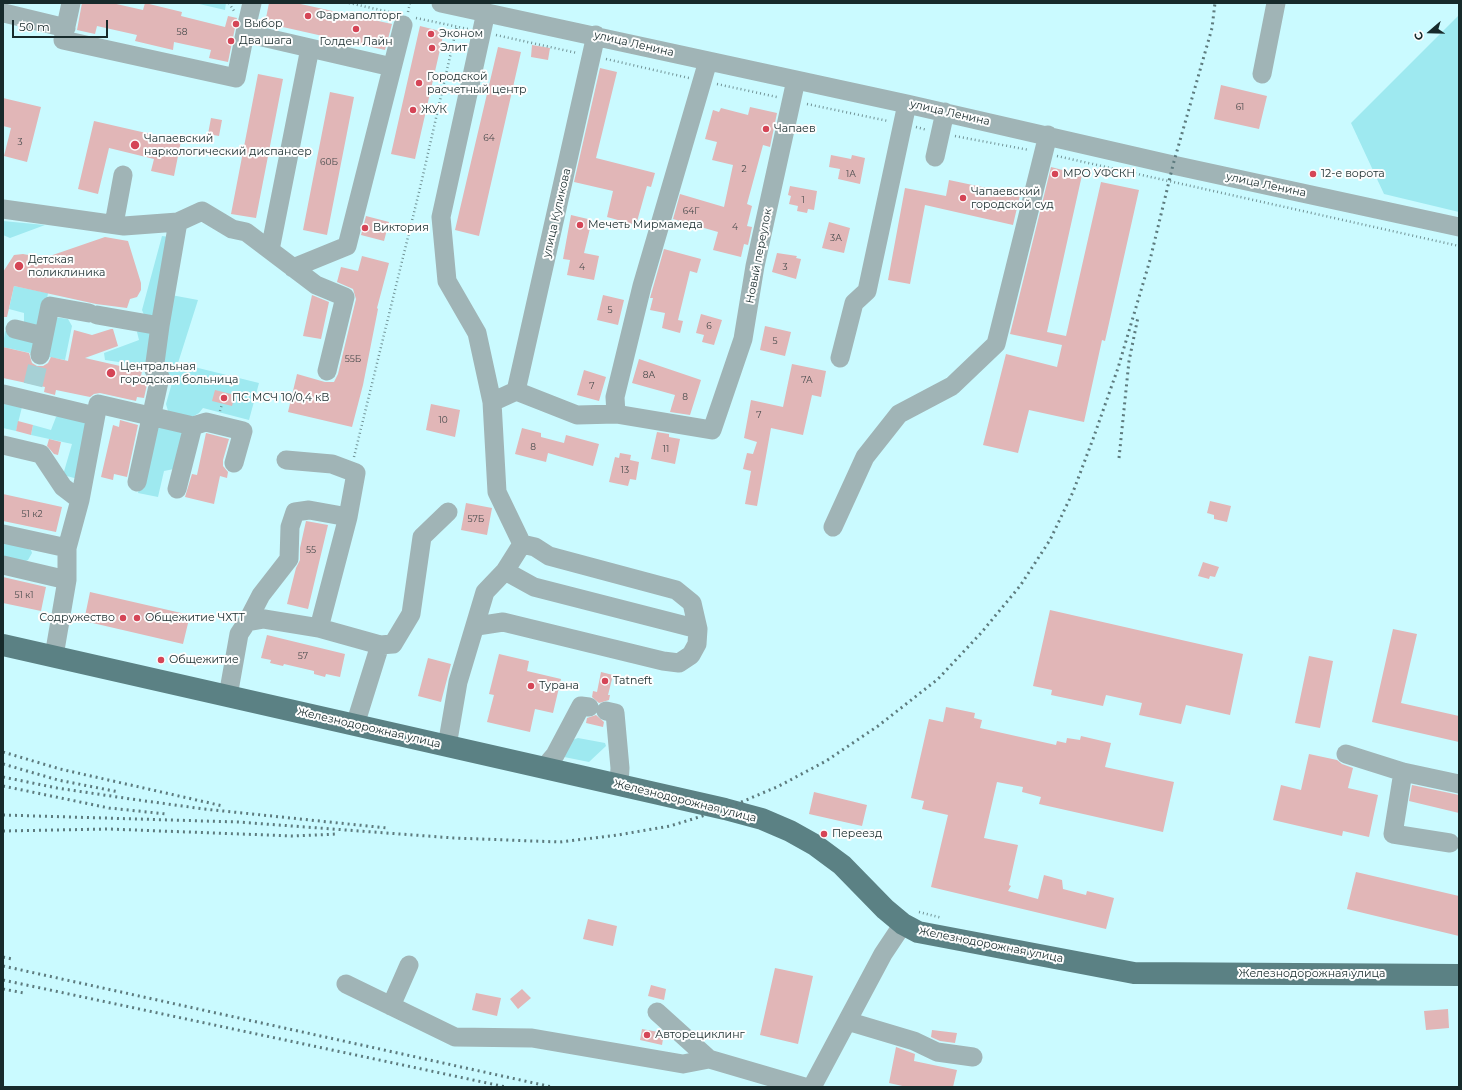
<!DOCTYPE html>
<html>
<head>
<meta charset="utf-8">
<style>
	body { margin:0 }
	#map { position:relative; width:1462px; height:1090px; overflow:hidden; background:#cafaff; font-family:Montserrat,sans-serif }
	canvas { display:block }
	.frame { position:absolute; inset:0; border:4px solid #172a2b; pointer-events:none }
	.north { position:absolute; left:1410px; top:12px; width:40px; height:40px; -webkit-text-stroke:3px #fdfdfd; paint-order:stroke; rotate:250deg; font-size:11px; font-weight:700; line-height:16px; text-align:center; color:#172a2b }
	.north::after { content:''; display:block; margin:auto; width:14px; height:18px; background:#172a2b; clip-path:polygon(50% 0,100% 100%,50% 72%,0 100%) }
	.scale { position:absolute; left:12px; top:20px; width:96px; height:18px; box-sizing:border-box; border:2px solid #172a2b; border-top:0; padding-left:5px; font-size:12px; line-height:14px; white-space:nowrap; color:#172a2b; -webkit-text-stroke:3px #fdfdfd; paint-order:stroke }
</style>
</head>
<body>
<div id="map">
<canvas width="1462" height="1090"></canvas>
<div class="frame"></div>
<div class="north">С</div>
<div class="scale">50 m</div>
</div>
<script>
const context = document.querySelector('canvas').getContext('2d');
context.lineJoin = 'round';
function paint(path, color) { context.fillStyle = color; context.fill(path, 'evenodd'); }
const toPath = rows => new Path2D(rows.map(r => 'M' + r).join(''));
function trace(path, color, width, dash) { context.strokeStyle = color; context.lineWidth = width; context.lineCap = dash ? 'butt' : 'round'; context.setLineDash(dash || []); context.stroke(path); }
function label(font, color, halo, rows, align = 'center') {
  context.font = font + ' Montserrat,sans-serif'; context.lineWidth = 4; context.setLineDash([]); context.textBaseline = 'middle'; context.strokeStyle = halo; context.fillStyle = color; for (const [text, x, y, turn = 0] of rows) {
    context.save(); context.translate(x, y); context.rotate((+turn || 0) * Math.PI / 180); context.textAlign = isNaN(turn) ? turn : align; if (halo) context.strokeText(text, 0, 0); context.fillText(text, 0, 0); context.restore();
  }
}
paint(toPath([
	[195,3,226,3,225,10],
	[1459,15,1459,212,1384,194,1351,123],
	[3,221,45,225,10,238,3,235],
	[162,236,170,237,155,318,145,317,142,310],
	[14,286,48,293,43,321,40,326,24,322,24,313,9,309],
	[171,295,198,300,178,363,259,383,249,420,203,408,199,413,192,417,168,411,166,404,174,376,168,374,161,367],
	[54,317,68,319,72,326,65,360,43,356],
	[139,328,152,329,146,366,105,360,104,353,139,340,137,332],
	[5,331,33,337,35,354,3,347],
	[3,396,22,407,16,431,3,428],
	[61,414,86,423,78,479,63,475,72,444,31,435,33,425,51,430,56,417],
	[155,425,183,429,174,469,164,471,158,497,138,493],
	[4,540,31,550,32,553,28,560,24,562,3,558],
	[578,738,605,743,606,746,589,762,564,757,572,740]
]), '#9ee9f0');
paint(toPath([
	[82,3,112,3,143,10,145,3,182,12,181,16,225,27,228,16,237,18,228,62,209,58,211,50,174,42,173,50,135,41,137,35,97,26,95,34,77,30],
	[269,3,296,3,392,24,385,50,265,23],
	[420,26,444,32,415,159,391,154],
	[532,45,550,48,548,60,531,57],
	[498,47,521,52,479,236,455,230],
	[600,68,617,72,596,158,655,173,651,187,647,186,636,225,607,217,613,191,574,182],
	[258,74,283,79,256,218,231,214],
	[1221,85,1267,96,1259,129,1214,119],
	[330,92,354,97,327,235,303,230],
	[3,98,41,107,27,162,4,156,11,128,3,126],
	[750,107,777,113,770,147,763,145,747,204,752,206,747,226,752,227,748,245,744,244,741,257,713,250,718,232,673,219,680,194,724,207,733,165,712,160,717,142,705,139,713,110,719,112,721,108,748,115],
	[211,118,222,120,219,136,208,134],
	[94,121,181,141,174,176,151,171,154,159,109,148,98,194,78,189],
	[831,155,851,159,852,155,865,158,860,184,838,179,840,169,829,167],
	[1051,167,1082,175,1047,332,1066,336,1101,182,1139,190,1105,341,1102,340,1084,422,1029,410,1018,453,983,445,1006,354,1057,367,1062,345,1010,334],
	[949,180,1020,195,1013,225,925,205,910,284,888,280,905,188,946,196],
	[790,186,817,191,814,210,808,209,807,213,797,211,798,206,789,204,791,196,788,195],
	[571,215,592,220,584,253,599,256,594,280,567,275,570,260,563,259],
	[366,216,389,222,384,241,361,235],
	[829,222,850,228,844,253,822,248],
	[105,237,128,241,141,283,141,290,137,297,130,299,127,308,96,304,14,286,7,317,3,317,3,272,14,255,23,254,44,258],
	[664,249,701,259,697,273,690,271,678,320,683,321,680,333,662,328,665,313,650,310,653,298,650,298],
	[777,253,797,256,796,258,801,259,796,279,772,272],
	[362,256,389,263,377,308,378,309,363,385,352,427,288,412,297,374,325,382,334,382,338,374,356,299,353,289,337,282,341,267,358,271],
	[312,295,329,302,321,339,303,336],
	[603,295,624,300,618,325,597,320],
	[701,314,722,320,714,345,702,342,704,335,696,333],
	[765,326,791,332,785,356,760,350],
	[111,329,113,329,118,346,85,358,142,371,141,376,148,380,144,398,137,397,136,401,100,393,94,394,90,397,56,390,55,395,44,392,45,387,3,378,3,347,29,353,32,363,37,366,43,366,48,363,51,357,68,361,74,330,92,335],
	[639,359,701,380,690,415,670,412,675,395,632,383],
	[792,364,826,371,821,397,812,395,803,435,771,428,757,506,745,504,751,471,743,469,747,453,753,454,757,442,744,438,751,400,783,407],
	[584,370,606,377,599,401,577,395],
	[215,390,235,395,232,406,212,401],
	[431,404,460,410,455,437,426,430],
	[120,420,138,425,127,477,114,474,113,480,101,477,113,425,119,427],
	[18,421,33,425,31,435,16,431],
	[522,428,541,433,541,437,564,443,566,435,599,444,593,466,548,453,546,462,515,454],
	[657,432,669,434,669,437,680,439,675,464,651,459],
	[206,433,229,439,223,460,223,466,228,472,227,478,220,476,214,504,185,497,192,474,197,475],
	[49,439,61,442,58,455,54,454,47,446],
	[620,453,631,455,630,460,639,462,636,480,630,479,628,486,609,482,615,457,619,458],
	[3,494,62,507,56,532,3,521],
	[1210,501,1231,506,1227,522,1214,519,1214,515,1207,513],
	[466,503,492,508,487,535,461,530],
	[306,521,328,525,308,609,287,604,296,568,300,560,300,548],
	[1203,562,1219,567,1215,577,1210,576,1209,579,1198,576],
	[3,577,46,587,41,611,3,603],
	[90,592,190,615,183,644,84,621],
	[1050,610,1243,654,1230,715,1186,705,1181,724,1139,715,1142,703,1106,695,1103,706,1051,695,1052,690,1033,686],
	[1393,629,1417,634,1401,703,1459,716,1459,742,1372,722],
	[267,635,345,654,340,677,326,674,325,677,314,674,314,671,284,664,283,666,270,663,271,660,261,658],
	[499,654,529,661,527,671,561,679,553,713,535,709,530,732,487,722,494,695,489,694],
	[1309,656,1333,661,1320,728,1295,723],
	[428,658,451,664,441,702,418,696],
	[601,672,613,675,608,695,610,695,609,700,599,703,592,697,593,691,597,692],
	[946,707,975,713,974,718,982,720,980,728,1056,745,1057,741,1066,743,1067,738,1080,740,1081,736,1111,743,1105,767,1174,782,1163,832,1039,804,1041,797,1022,792,1023,787,997,782,984,838,1018,845,1009,885,1011,886,1008,891,1038,899,1044,875,1062,880,1063,889,1086,895,1087,891,1114,898,1106,929,931,887,948,815,922,809,924,801,911,798,929,719,943,722],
	[596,715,604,722,603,727,586,723,587,718],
	[1309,754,1337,760,1342,764,1353,768,1348,788,1378,795,1369,837,1343,831,1342,836,1273,820,1281,785,1301,790],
	[1412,785,1459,795,1459,813,1409,801],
	[814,792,867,805,862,826,809,814],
	[1356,872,1459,896,1459,936,1347,909],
	[588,919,617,926,613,946,583,939],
	[775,968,813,976,798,1044,760,1035],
	[651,985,666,989,664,1000,648,996],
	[522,989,531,998,518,1009,510,999],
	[476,993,501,998,497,1016,472,1010],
	[1448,1009,1449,1028,1426,1030,1424,1011],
	[642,1029,664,1033,662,1045,640,1040],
	[932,1030,957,1033,955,1043,940,1041,931,1037],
	[896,1047,915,1054,914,1061,957,1070,953,1087,907,1087,889,1083]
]), '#e1b6b7');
trace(toPath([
	[33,385,40,355]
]), '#a6d0d5', 19, [19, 10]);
trace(toPath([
	[229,3,234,11],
	[349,3,394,13],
	[408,12,410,3],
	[416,18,468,29],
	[496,35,577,53],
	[606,59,689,78],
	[717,84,777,97],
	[807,104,888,121],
	[916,127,927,130],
	[955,136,1029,150],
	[1057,156,1459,246],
	[220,411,222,404],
	[354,457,421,184,457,26],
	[919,912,942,918]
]), '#719396', 2.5, [1, 3]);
trace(toPath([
	[71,3,63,40,236,78,245,33],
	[252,3,245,33,392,67],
	[441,3,907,104,1173,165,1459,227],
	[4,13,66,28],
	[1262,74,1276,3],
	[935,157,945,112],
	[3,209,124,226,178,222,202,211,232,229,246,232,316,285,345,297,327,371],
	[114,224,123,175],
	[270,250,310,48],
	[293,268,347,246,403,25],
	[97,315,160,326],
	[15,329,43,336],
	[40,355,50,306,89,313],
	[840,358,854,303,867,291,907,104],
	[516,391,596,35],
	[3,394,95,416],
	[492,402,516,391,577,415,616,414,712,430,743,339,755,266,796,80],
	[616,414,615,397,642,286,708,61],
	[3,445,41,454,63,487,80,500],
	[286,460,332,464,356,473,348,517,319,628],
	[137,482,160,377,154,370,160,326,178,222],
	[177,489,193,426],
	[833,527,865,457,899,414,952,386,996,344,1048,135],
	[3,534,67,548],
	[3,565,67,580],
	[505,571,534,587,698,629],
	[247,622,261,595,289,559,290,527,295,512,309,510,348,517],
	[477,626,503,622,663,661,679,663,691,655,697,644,698,629,692,603,676,590,549,556,535,547,522,544],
	[380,645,393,644,411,614,422,537,448,512],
	[54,656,67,580,67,548,80,500,98,404,193,426,206,422,243,431,234,463],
	[228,696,239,634,247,622,264,619,319,628,380,645,355,725],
	[606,711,615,713,620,768,619,785],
	[447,746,458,682,485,592,505,571,522,544,497,492,492,402,477,333,447,281,441,217,486,12],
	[1346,754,1403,772,1459,784],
	[544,768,555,755,581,706,589,707],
	[1403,772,1393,834,1450,843],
	[346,984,455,1037,532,1038,683,1064,709,1059],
	[391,1006,409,965],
	[657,1012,709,1059,805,1087],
	[847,1021,914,1041,937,1052,973,1057],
	[812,1087,883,954,903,924]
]), '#a0b4b6', 19);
trace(toPath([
	[3,645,725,809,762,819,790,831,815,845,842,865,885,909,903,924,918,932,1134,973,1459,975]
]), '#5b8184', 22);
trace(toPath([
	[1119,458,1129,361,1138,317],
	[3,752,60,769,223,806],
	[3,764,58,780,119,792],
	[3,777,57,788,131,799,204,809,387,828],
	[3,786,109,808,166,814],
	[3,815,238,822,454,838,560,842,618,835,670,826,725,809,779,786,826,761,878,726,938,679,981,633,1020,586,1050,540,1073,492,1093,439,1118,368,1150,260,1173,165,1212,28,1215,3],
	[3,831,108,829,294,836,337,834],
	[3,957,12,959],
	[3,966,552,1087],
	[3,980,506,1087],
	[3,989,24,993]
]), '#5d7b7e', 3, [2, 4]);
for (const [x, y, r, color] of [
	[308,16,4,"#d54556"],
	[236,24,4,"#d54556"],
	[356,29,4,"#d54556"],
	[431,34,4,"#d54556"],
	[231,41,4,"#d54556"],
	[432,48,4,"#d54556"],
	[419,83,4,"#d54556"],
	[413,110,4,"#d54556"],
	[766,129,4,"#d54556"],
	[135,145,5,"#d54556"],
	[1055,174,4,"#d54556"],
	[1313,174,4,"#d54556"],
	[963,198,4,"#d54556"],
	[580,225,4,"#d54556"],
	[365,228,4,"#d54556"],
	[19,266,5,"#d54556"],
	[111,373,5,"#d54556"],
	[224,398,4,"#d54556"],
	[123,618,4,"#d54556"],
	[137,618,4,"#d54556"],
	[161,660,4,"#d54556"],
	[605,681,4,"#d54556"],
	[531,686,4,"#d54556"],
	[824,834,4,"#d54556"],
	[647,1035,4,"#d54556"]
]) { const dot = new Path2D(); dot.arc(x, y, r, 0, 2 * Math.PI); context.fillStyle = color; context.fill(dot); trace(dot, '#fdfdfd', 1.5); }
label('9px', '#4a4d4e', null, [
	["58",182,32],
	["61",1240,107],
	["64",489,138],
	["3",20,142],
	["60Б",329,162],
	["2",744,169],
	["1А",851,174],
	["1",803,200],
	["64Г",691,211],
	["4",735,227],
	["3А",836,238],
	["4",582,267],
	["3",785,267],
	["5",610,310],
	["6",709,326],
	["5",775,341],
	["55Б",353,359],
	["8А",649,375],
	["7А",807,380],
	["7",592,386],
	["8",685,397],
	["7",759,415],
	["10",443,420],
	["8",533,447],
	["11",666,449],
	["13",625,470],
	["51 к2",32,514],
	["57Б",476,519],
	["55",311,550],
	["51 к1",24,595],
	["57",303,656]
]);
label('11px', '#172a2b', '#fdfdfd', [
	["Фармаполторг",316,16],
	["Выбор",244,24],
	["Эконом",439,34],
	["Два шага",239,41],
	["Голден Лайн",356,42,"center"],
	["Элит",440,48],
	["Городской",427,77],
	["расчетный центр",427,90],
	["ЖУК",421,110],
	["Чапаев",774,129],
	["Чапаевский",144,139],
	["наркологический диспансер",144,152],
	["МРО УФСКН",1063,174],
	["12-е ворота",1321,174],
	["Чапаевский",971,192],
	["городской суд",971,205],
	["Мечеть Мирмамеда",588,225],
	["Виктория",373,228],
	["Детская",28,260],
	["поликлиника",28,273],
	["Центральная",120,367],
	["городская больница",120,380],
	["ПС МСЧ 10/0,4 кВ",232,398],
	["Содружество",115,618,"right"],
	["Общежитие ЧХТТ",145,618],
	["Общежитие",169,660],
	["Tatneft",613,681],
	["Турана",539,686],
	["Переезд",832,834],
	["Авторециклинг",655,1035]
], 'left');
label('11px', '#172a2b', '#fdfdfd', [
	["улица Ленина",634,44,13],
	["улица Ленина",950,113,13],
	["улица Ленина",1266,185,12],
	["улица Куликова",557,213,-77],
	["Новый переулок",759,256,-79],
	["Железнодорожная улица",369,728,13],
	["Железнодорожная улица",685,801,14],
	["Железнодорожная улица",991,945,11],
	["Железнодорожная улица",1312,974]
]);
</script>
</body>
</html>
